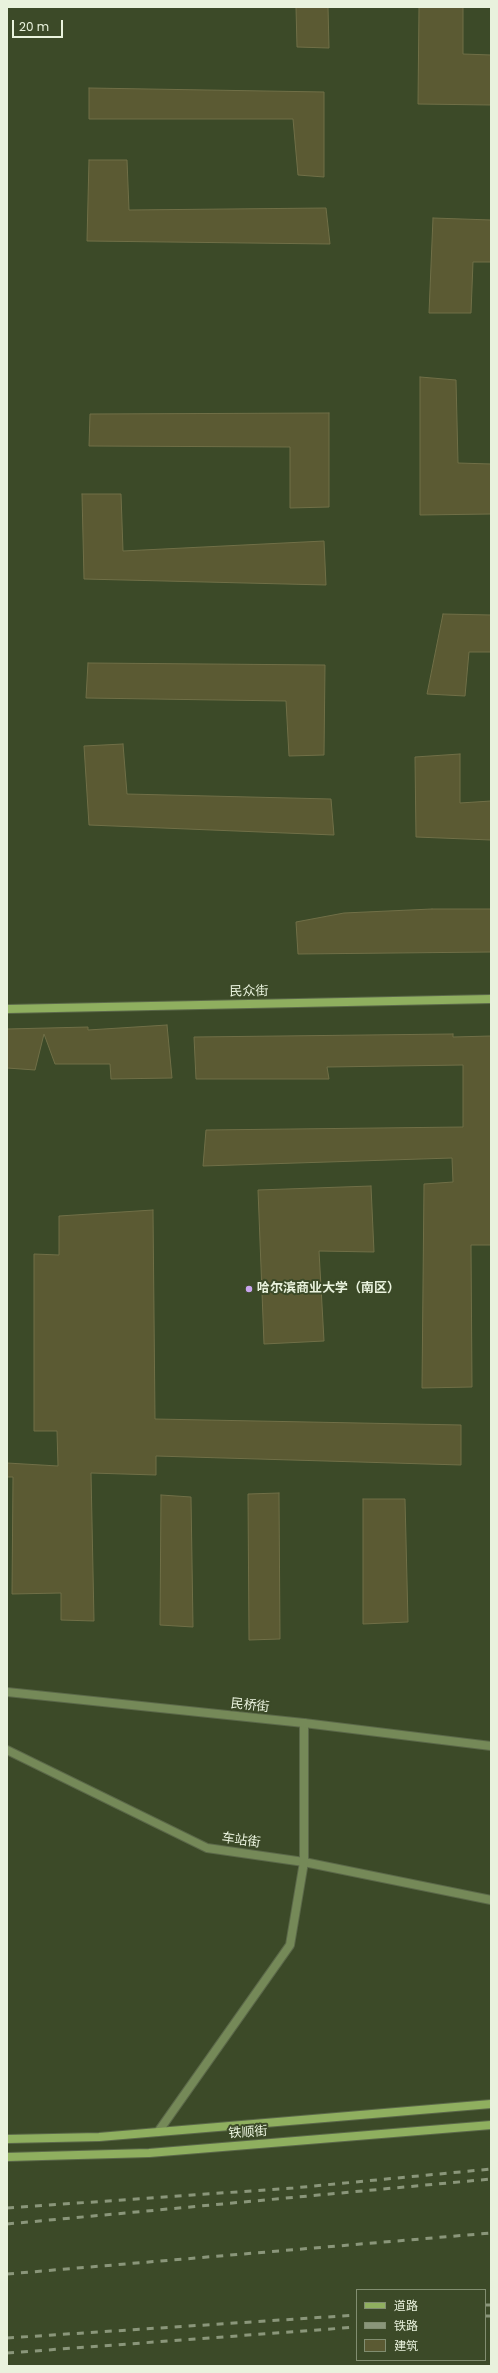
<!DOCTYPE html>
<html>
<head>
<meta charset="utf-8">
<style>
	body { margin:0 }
	#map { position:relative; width:498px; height:2373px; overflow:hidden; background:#3c4a28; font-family:Poppins,"Noto Sans SC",sans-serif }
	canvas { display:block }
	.frame { position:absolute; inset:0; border:8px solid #e9f2dd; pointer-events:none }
	.legend { position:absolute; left:356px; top:2289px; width:130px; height:72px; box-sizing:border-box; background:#3c4a28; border:1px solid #818d70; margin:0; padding:5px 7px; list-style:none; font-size:12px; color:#e9f2dd }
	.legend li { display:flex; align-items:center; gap:8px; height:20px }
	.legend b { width:20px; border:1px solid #818d70 }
	.scale { position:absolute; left:12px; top:20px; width:51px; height:18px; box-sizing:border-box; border:2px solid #e9f2dd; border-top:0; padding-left:5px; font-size:12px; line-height:14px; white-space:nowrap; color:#e9f2dd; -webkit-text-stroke:3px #3c4a28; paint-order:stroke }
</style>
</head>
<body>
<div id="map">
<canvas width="498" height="2373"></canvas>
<div class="frame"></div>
<ul class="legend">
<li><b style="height:5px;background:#8faf5f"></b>道路</li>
<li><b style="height:5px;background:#8a967a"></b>铁路</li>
<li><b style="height:11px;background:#5b5a33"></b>建筑</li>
</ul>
<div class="scale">20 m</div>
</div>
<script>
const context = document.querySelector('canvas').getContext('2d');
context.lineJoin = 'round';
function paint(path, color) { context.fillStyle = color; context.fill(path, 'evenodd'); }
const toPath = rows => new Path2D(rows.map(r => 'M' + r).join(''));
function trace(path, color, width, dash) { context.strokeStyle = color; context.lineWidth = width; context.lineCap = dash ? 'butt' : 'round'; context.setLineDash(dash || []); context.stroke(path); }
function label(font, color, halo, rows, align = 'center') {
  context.font = font + ' Poppins,"Noto Sans SC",sans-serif'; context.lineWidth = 4; context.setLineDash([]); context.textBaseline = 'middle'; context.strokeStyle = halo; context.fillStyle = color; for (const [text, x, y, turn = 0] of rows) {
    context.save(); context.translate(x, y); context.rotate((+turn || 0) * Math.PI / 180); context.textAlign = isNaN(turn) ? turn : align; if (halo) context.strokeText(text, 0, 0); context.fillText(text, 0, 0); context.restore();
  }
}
const building = toPath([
	[296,7,328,7,329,48,297,47,296,7],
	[419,7,463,7,463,54,491,55,491,105,418,104,419,7],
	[89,88,324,92,324,177,298,175,293,119,89,119,89,88],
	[89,160,127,160,129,210,326,208,330,244,87,241,89,160],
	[433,218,491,220,491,262,473,262,471,313,429,313,433,218],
	[420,377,456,380,458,463,491,464,491,514,420,515,420,377],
	[329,413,329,507,290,508,290,447,89,446,90,414,329,413],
	[82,494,121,494,123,551,324,541,326,585,84,579,82,494],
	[443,614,491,615,491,652,469,652,465,696,427,694,443,614],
	[88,663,325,665,324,755,289,756,286,701,86,698,88,663],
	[123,744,127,794,331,799,334,835,89,825,84,746,123,744],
	[460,754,460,803,491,801,491,840,416,837,415,757,460,754],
	[432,909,491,909,491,952,298,954,296,922,344,913,432,909],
	[167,1025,172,1078,111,1079,110,1064,55,1064,44,1034,35,1070,7,1068,7,1029,88,1027,88,1030,167,1025],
	[453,1034,453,1037,491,1036,491,1245,471,1245,472,1387,422,1388,424,1184,453,1182,452,1158,203,1166,206,1130,463,1127,463,1065,327,1067,329,1079,196,1079,194,1037,453,1034],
	[371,1186,374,1252,319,1251,324,1341,264,1344,258,1190,371,1186],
	[153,1210,155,1419,461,1425,461,1465,156,1456,156,1475,91,1473,94,1621,61,1620,61,1593,12,1594,13,1477,7,1477,7,1463,58,1466,57,1431,34,1431,34,1254,59,1255,59,1216,153,1210],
	[279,1493,280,1639,249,1640,248,1494,279,1493],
	[161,1495,191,1497,193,1627,160,1625,161,1495],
	[363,1499,405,1499,408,1622,363,1624,363,1499]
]);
paint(building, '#5b5a33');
trace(building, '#706f47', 1);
const service = toPath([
	[7,1750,207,1848,304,1862,491,1900]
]);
const minor = toPath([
	[158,2132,290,1945,304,1862,304,1723]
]);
const tertiary = toPath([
	[7,1692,304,1723,491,1746]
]);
const secondary = toPath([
	[7,1009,491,999],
	[7,2139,99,2137,491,2104],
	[7,2157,149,2153,491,2125]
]);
trace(service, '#5b6849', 10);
trace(minor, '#5b6849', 10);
trace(tertiary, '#5b6849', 10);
trace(secondary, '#5b6849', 10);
trace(service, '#758958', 8);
trace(minor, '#758958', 8);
trace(tertiary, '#758958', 8);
trace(secondary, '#8faf5f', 8);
trace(toPath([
	[7,2208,293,2188,491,2169],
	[7,2224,491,2179],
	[7,2274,491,2233],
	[485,2305,491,2305],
	[485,2316,491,2316],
	[7,2338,357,2315],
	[7,2353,357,2327]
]), '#8a967a', 3, [7, 7]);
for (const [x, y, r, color] of [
	[249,1289,4,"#c9a5ee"]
]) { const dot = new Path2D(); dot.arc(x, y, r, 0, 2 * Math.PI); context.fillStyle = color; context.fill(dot); trace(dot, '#3c4a28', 1.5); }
label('13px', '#e9f2dd', '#3c4a28', [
	["民众街",249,992,-1],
	["民桥街",250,1706,6],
	["车站街",241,1841,8],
	["铁顺街",248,2133,-4]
]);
label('bold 13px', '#e9f2dd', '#3c4a28', [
	["哈尔滨商业大学（南区）",257,1289]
], 'left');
</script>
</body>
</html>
